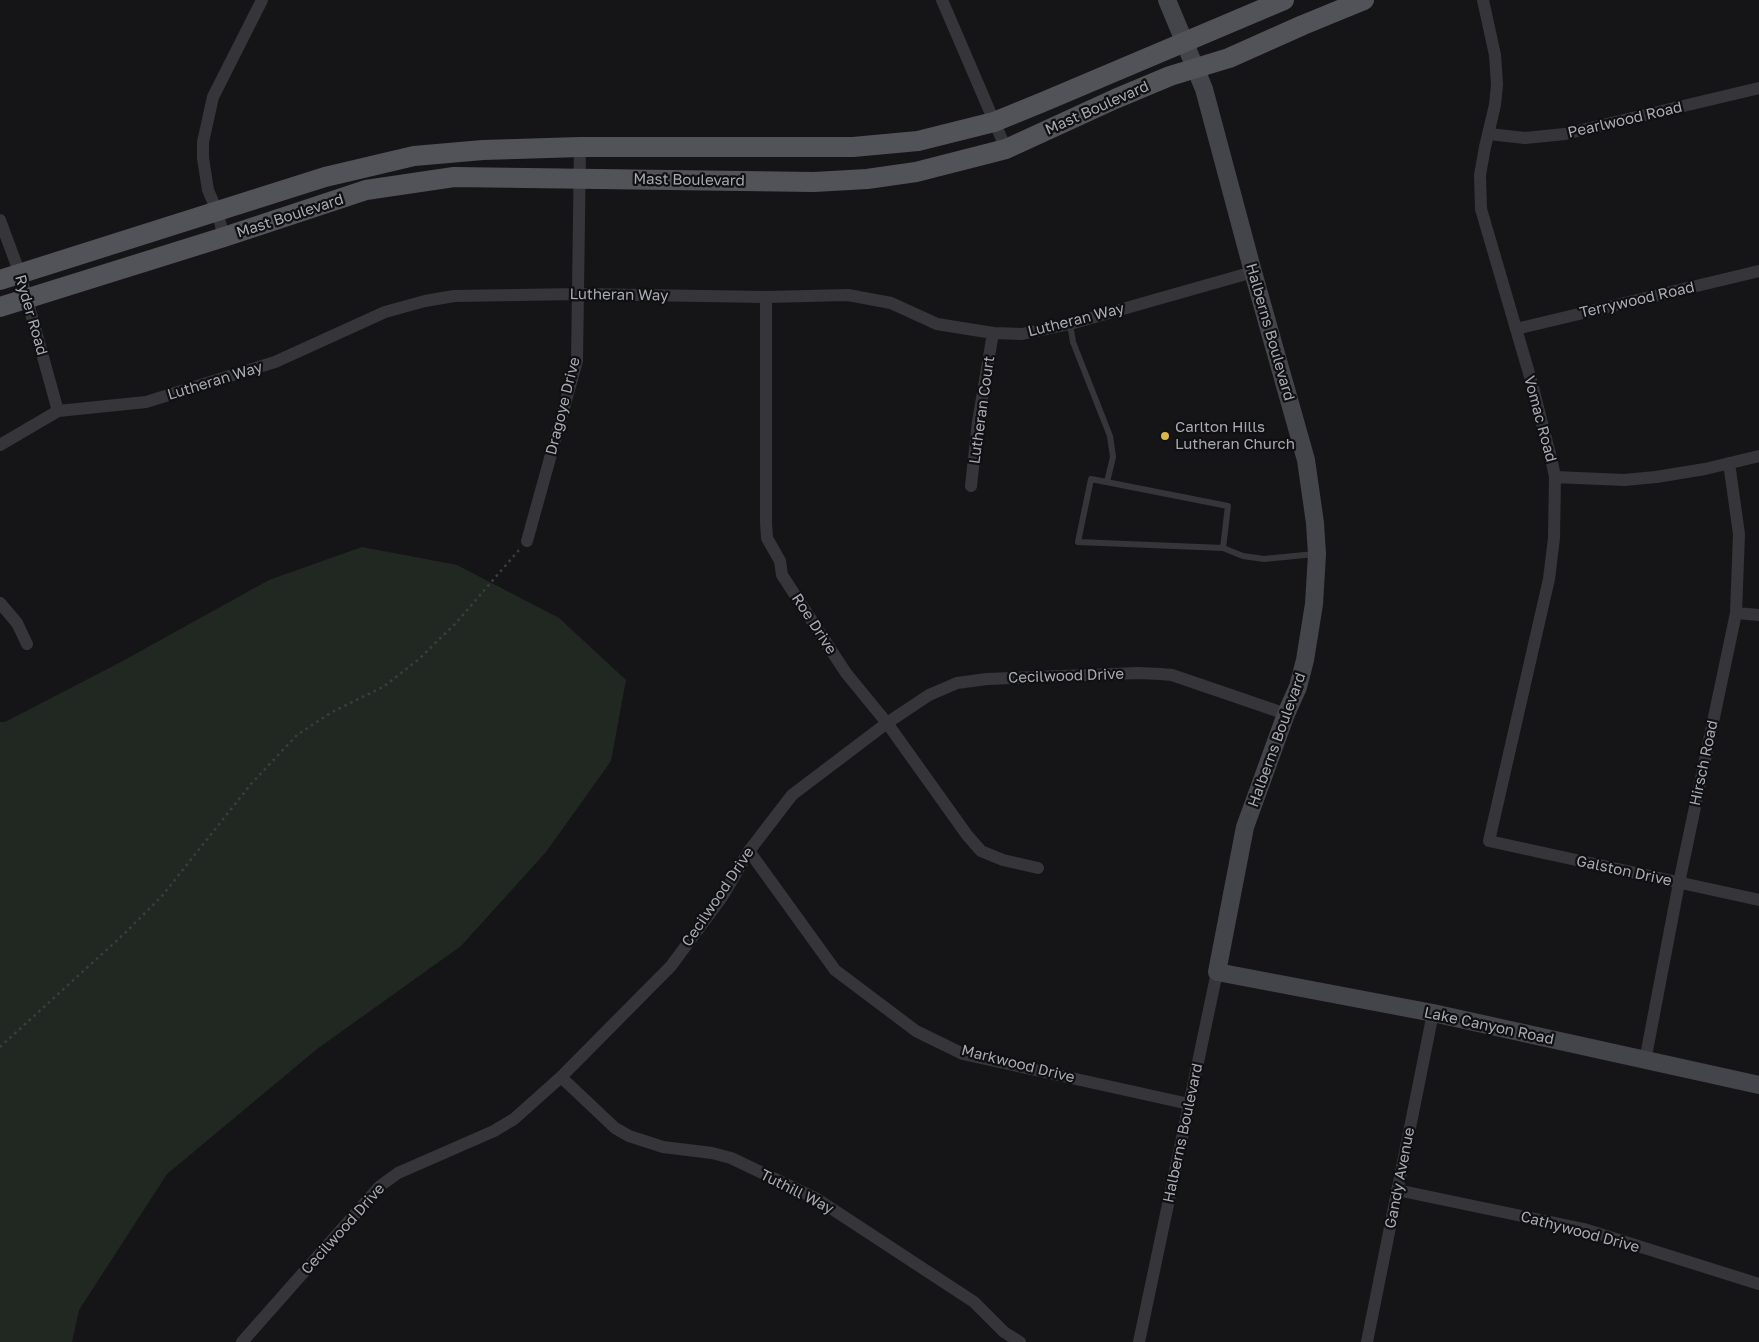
<!DOCTYPE html>
<html>
<head>
<meta charset="utf-8">
<style>
	body { margin:0 }
	canvas { display:block; background:#151416 }
</style>
</head>
<body>
<canvas width="1759" height="1342"></canvas>
<script>
const context = document.querySelector('canvas').getContext('2d');
context.lineJoin = 'round';
function paint(path, color) { context.fillStyle = color; context.fill(path, 'evenodd'); }
const toPath = rows => new Path2D(rows.map(r => 'M' + r).join(''));
function trace(path, color, width, dash) { context.strokeStyle = color; context.lineWidth = width; context.lineCap = dash ? 'butt' : 'round'; context.setLineDash(dash || []); context.stroke(path); }
function label(font, color, halo, rows, align = 'center') {
  context.font = font + ' "Golos Text",sans-serif'; context.lineWidth = 4.5; context.setLineDash([]); context.textBaseline = 'middle'; context.strokeStyle = halo; context.fillStyle = color; for (const [text, x, y, turn = 0] of rows) {
    context.save(); context.translate(x, y); context.rotate((+turn || 0) * Math.PI / 180); context.textAlign = isNaN(turn) ? turn : align; if (halo) context.strokeText(text, 0, 0); context.fillText(text, 0, 0); context.restore();
  }
}
paint(toPath([
	[362,547,457,565,559,618,626,680,611,761,546,852,461,946,317,1049,167,1174,79,1310,72,1342,0,1342,0,722,5,722,119,663,269,580]
]), '#212822');
trace(toPath([
	[0,1047,124,934,162,896,251,784,297,735,332,712,383,687,419,659,456,623,519,550]
]), '#3c3d41', 2.5, [2.5, 4]);
trace(toPath([
	[1070,324,1073,342,1110,436,1113,457,1107,482],
	[1223,548,1228,506,1091,479,1078,542,1223,548,1243,556,1264,559,1315,554]
]), '#36363a', 6);
trace(toPath([
	[942,0,1006,149],
	[1483,0,1495,55,1497,85,1495,105,1485,147,1480,175,1481,209,1531,380,1552,462,1555,477,1554,538,1549,579,1489,841,1759,900],
	[1489,134,1525,138,1565,134,1759,88],
	[0,220,20,274,58,411],
	[224,237,217,211,208,190,203,158,203,142,213,97,262,0],
	[766,297,766,522,767,538,780,561,782,575,846,673,887,723,967,835,981,851,1003,860,1038,868],
	[1516,329,1759,271],
	[0,445,58,411,146,402,275,362,385,312,425,301,454,296,578,294,766,297,848,295,891,303,937,324,993,333,1022,334,1070,324,1253,272],
	[1555,477,1624,480,1656,477,1705,469,1759,456],
	[971,486,978,422,993,333],
	[527,541,577,361,580,147],
	[0,603,17,623,27,644],
	[1736,613,1759,615],
	[749,851,835,970,916,1031,963,1054,1189,1104],
	[1645,1061,1679,883,1736,613,1739,534,1729,463],
	[561,1077,615,1128,629,1136,663,1147,712,1153,731,1158,817,1199,974,1302,1004,1332,1020,1342],
	[1397,1190,1584,1229,1759,1284],
	[242,1342,380,1186,398,1173,494,1131,514,1119,561,1077,671,966,722,897,749,851,792,795,887,723,929,695,957,683,987,679,1138,673,1160,674,1172,675,1286,714],
	[1139,1342,1217,972],
	[1367,1342,1433,1013]
]), '#36363a', 12);
trace(toPath([
	[1167,0,1204,89,1253,272,1306,460,1315,523,1317,554,1314,604,1305,660,1298,687,1286,714,1245,827,1217,972,1433,1013,1759,1085]
]), '#44454a', 18);
trace(toPath([
	[0,280,325,177,414,156,483,150,580,147,853,147,918,141,994,122,1043,102,1284,0],
	[0,307,224,237,366,190,454,177,814,182,867,179,916,172,1006,149,1115,99,1170,76,1229,58,1303,25,1364,0]
]), '#525359', 20);
for (const [x, y, r, color] of [
	[1165,436,5,"#dbb747"]
]) { const dot = new Path2D(); dot.arc(x, y, r, 0, 2 * Math.PI); context.fillStyle = color; context.fill(dot); trace(dot, '#100f11', 2); }
label('15px', '#a8abb4', '#100f11', [
	["Mast Boulevard",1097,108,-24],
	["Pearlwood Road",1625,120,-13],
	["Mast Boulevard",689,180,1],
	["Mast Boulevard",290,216,-18],
	["Lutheran Way",619,295,1],
	["Terrywood Road",1637,300,-13],
	["Ryder Road",31,315,74],
	["Lutheran Way",1076,320,-14],
	["Halberns Boulevard",1270,332,74],
	["Lutheran Way",215,381,-17],
	["Dragoye Drive",563,406,-76],
	["Lutheran Court",982,410,-82],
	["Vomac Road",1540,419,75],
	["Roe Drive",814,624,57],
	["Cecilwood Drive",1066,676,-2],
	["Halberns Boulevard",1277,740,-70],
	["Hirsch Road",1704,763,-78],
	["Galston Drive",1624,871,12],
	["Cecilwood Drive",718,897,-56],
	["Lake Canyon Road",1489,1026,12],
	["Markwood Drive",1018,1064,14],
	["Halberns Boulevard",1183,1133,-78],
	["Gandy Avenue",1400,1178,-79],
	["Tuthill Way",797,1192,27],
	["Cecilwood Drive",343,1229,-48],
	["Cathywood Drive",1580,1232,15]
]);
label('15px', '#a8abb4', '#100f11', [
	["Carlton Hills",1175,427],
	["Lutheran Church",1175,444]
], 'left');
</script>
</body>
</html>
